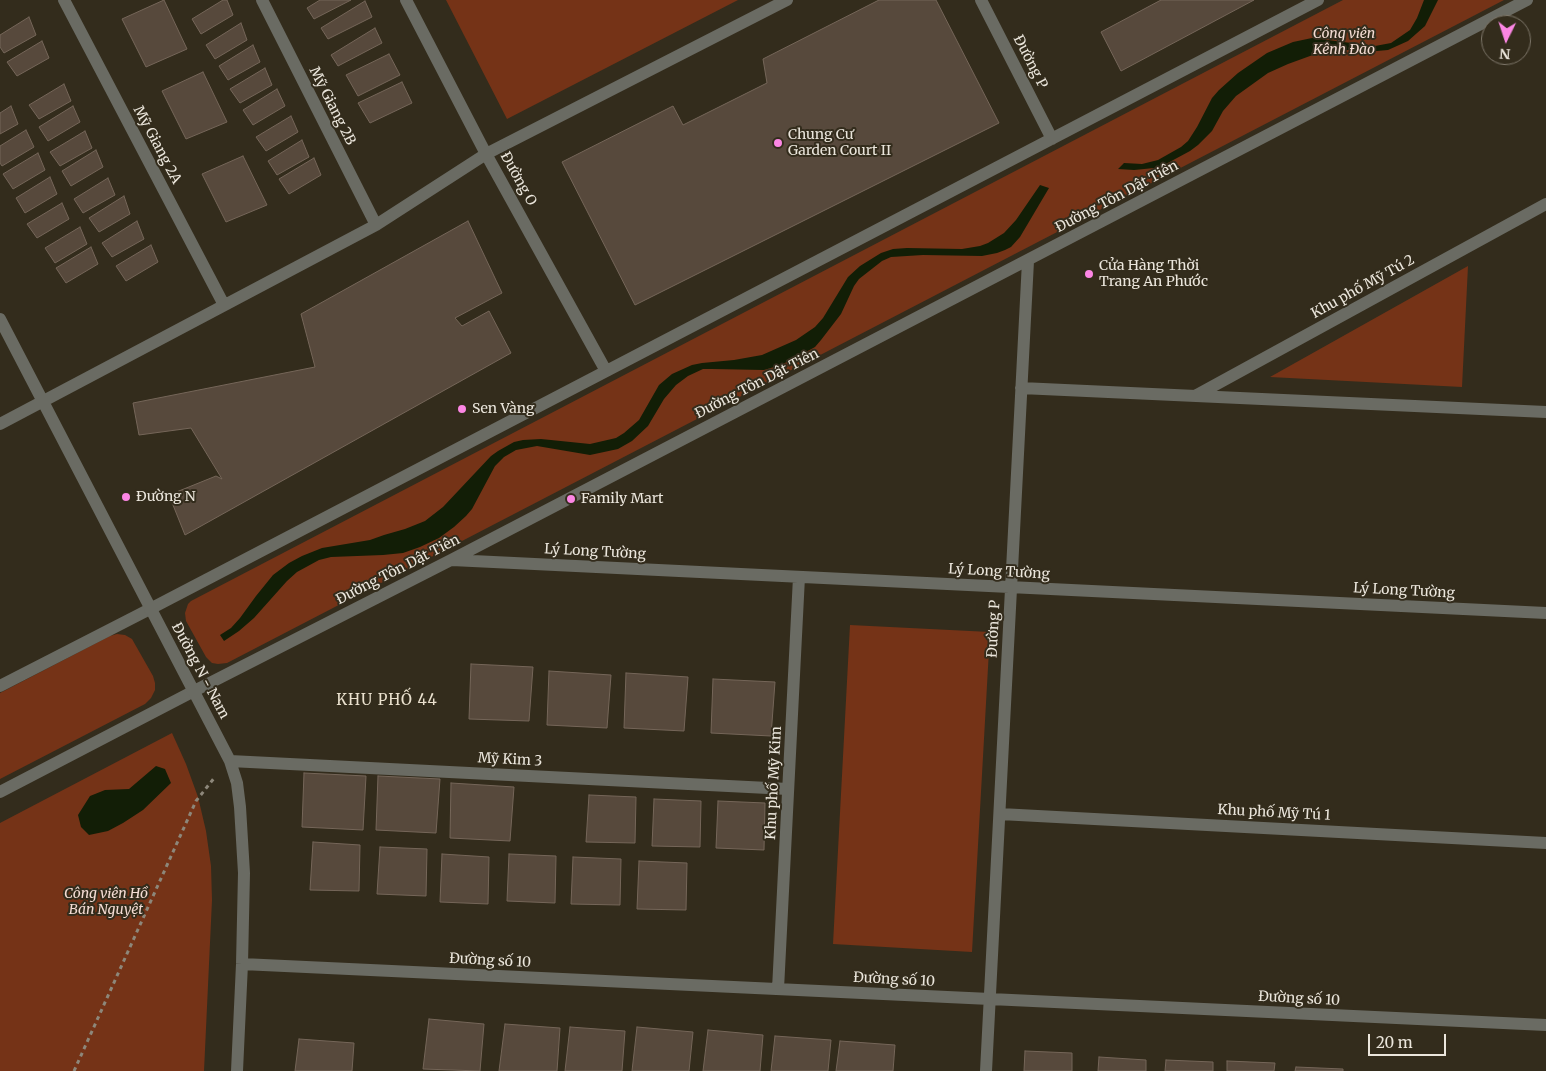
<!DOCTYPE html>
<html>
<head>
<meta charset="utf-8">
<style>
	body { margin:0 }
	#map { position:relative; width:1546px; height:1071px; overflow:hidden; background:#332c1c; font-family:Merriweather,serif }
	canvas { display:block }
	.north { position:absolute; left:1481px; top:15px; width:50px; height:50px; box-sizing:border-box; background:#332c1c; border:1px solid #7d7669; border-radius:50%; rotate:184deg; font-size:14px; font-weight:700; line-height:20px; text-align:center; color:#ebe6dc }
	.north::after { content:''; display:block; margin:auto; width:18px; height:22px; background:#fc86e4; clip-path:polygon(50% 0,100% 100%,50% 72%,0 100%) }
	.scale { position:absolute; left:1368px; top:1034px; width:78px; height:22px; box-sizing:border-box; border:2px solid #ebe6dc; border-top:0; padding-left:6px; font-size:15px; line-height:18px; white-space:nowrap; color:#ebe6dc; -webkit-text-stroke:4px #332c1c; paint-order:stroke }
</style>
</head>
<body>
<div id="map">
<canvas width="1546" height="1071"></canvas>
<div class="north">N</div>
<div class="scale">20 m</div>
</div>
<script>
const context = document.querySelector('canvas').getContext('2d');
context.lineJoin = 'round';
function paint(path, color) { context.fillStyle = color; context.fill(path, 'evenodd'); }
const toPath = rows => new Path2D(rows.map(r => 'M' + r).join(''));
function trace(path, color, width, dash) { context.strokeStyle = color; context.lineWidth = width; context.lineCap = dash ? 'butt' : 'round'; context.setLineDash(dash || []); context.stroke(path); }
function label(font, color, halo, rows, align = 'center') {
  context.font = font + ' Merriweather,serif'; context.lineWidth = 4; context.setLineDash([]); context.textBaseline = 'middle'; context.strokeStyle = halo; context.fillStyle = color; for (const [text, x, y, turn = 0] of rows) {
    context.save(); context.translate(x, y); context.rotate((+turn || 0) * Math.PI / 180); context.textAlign = isNaN(turn) ? turn : align; if (halo) context.strokeText(text, 0, 0); context.fillText(text, 0, 0); context.restore();
  }
}
paint(toPath([
	[446,0,738,0,507,119],
	[1343,0,1504,0,227,663,218,664,212,663,206,657,186,621,185,613,188,604,191,601],
	[1468,266,1462,387,1270,377],
	[850,625,990,632,972,952,833,944],
	[117,634,125,635,132,639,153,676,155,683,155,690,151,698,145,704,0,779,0,693,110,636],
	[172,733,186,764,198,797,206,831,211,866,212,900,204,1071,0,1071,0,823]
]), '#753317');
paint(toPath([
	[1424,0,1438,0,1425,26,1408,41,1388,50,1377,51,1348,50,1321,52,1288,64,1268,73,1236,96,1223,111,1212,131,1198,145,1190,151,1164,165,1154,168,1134,170,1118,169,1124,163,1142,164,1158,160,1181,147,1188,141,1197,127,1212,98,1219,90,1238,73,1267,53,1293,42,1312,38,1375,46,1391,43,1410,30,1417,18],
	[1040,185,1049,188,1020,237,1011,247,1005,250,997,253,982,256,923,255,891,257,882,261,859,279,854,286,841,314,821,340,815,347,806,352,781,365,764,370,712,369,703,369,688,376,676,385,664,399,648,426,632,441,618,449,590,455,537,446,516,450,504,457,495,466,472,509,466,516,454,527,439,538,420,547,403,553,383,555,331,557,319,560,297,572,287,581,254,618,239,631,224,641,220,635,231,628,240,618,256,596,273,575,289,563,302,556,322,548,370,540,384,535,405,529,425,521,443,507,491,456,498,451,514,442,523,440,541,439,590,444,616,438,624,433,639,420,659,385,672,374,692,365,702,363,734,360,762,355,796,340,815,327,823,318,848,277,860,266,881,253,893,249,907,248,962,249,980,246,988,243,1004,233,1016,220],
	[156,766,165,769,171,783,143,810,123,823,108,831,89,835,81,827,78,815,90,796,105,790,129,789]
]), '#121e06');
const building = toPath([
	[164,0,187,49,146,67,122,19,164,0],
	[223,0,227,0,233,15,201,34,192,19,223,0],
	[320,0,351,0,314,19,307,8,320,0],
	[879,0,936,0,999,123,635,305,562,162,673,106,683,125,767,83,763,59,879,0],
	[1161,0,1254,0,1121,71,1101,32,1161,0],
	[365,1,372,17,328,39,321,28,365,1],
	[29,17,36,35,4,53,0,47,0,35,29,17],
	[241,23,247,40,215,59,206,45,241,23],
	[375,28,382,43,338,66,331,55,375,28],
	[42,41,49,58,17,76,7,62,42,41],
	[253,45,260,62,228,80,219,66,253,45],
	[389,54,400,75,358,96,346,75,389,54],
	[265,68,272,85,240,103,230,89,265,68],
	[203,72,227,122,186,139,162,91,203,72],
	[402,82,412,103,370,123,358,103,402,82],
	[64,84,71,101,39,119,29,105,64,84],
	[277,89,285,106,253,125,243,110,277,89],
	[11,106,18,124,0,134,0,113,11,106],
	[73,106,80,122,48,141,39,127,73,106],
	[291,116,298,132,266,151,256,137,291,116],
	[26,130,34,147,2,166,0,163,0,146,26,130],
	[85,131,92,148,60,166,50,152,85,131],
	[302,140,309,157,277,175,268,161,302,140],
	[96,150,103,167,71,186,62,171,96,150],
	[38,153,45,170,13,189,3,174,38,153],
	[243,156,267,205,226,222,202,174,243,156],
	[314,158,321,175,289,194,279,179,314,158],
	[50,177,57,194,25,213,16,198,50,177],
	[108,178,115,195,83,213,74,199,108,178],
	[124,196,130,214,99,232,89,218,124,196],
	[62,203,69,219,37,238,27,224,62,203],
	[137,221,144,239,112,257,102,243,137,221],
	[468,221,502,293,455,318,462,326,489,311,511,353,185,535,169,495,216,476,222,479,191,428,139,435,133,403,315,367,301,314,468,221],
	[80,227,87,244,55,263,45,248,80,227],
	[151,245,158,262,126,281,116,266,151,245],
	[91,247,98,264,66,283,56,268,91,247],
	[471,664,533,667,529,721,469,719,471,664],
	[549,671,611,675,607,728,547,725,549,671],
	[626,673,688,677,684,731,624,728,626,673],
	[713,679,775,682,771,736,711,733,713,679],
	[304,773,366,776,363,830,302,827,304,773],
	[378,776,440,779,436,833,376,830,378,776],
	[451,783,514,787,510,841,450,838,451,783],
	[589,795,636,797,635,843,586,842,589,795],
	[654,799,701,801,700,847,652,846,654,799],
	[718,801,765,803,764,850,716,848,718,801],
	[313,842,360,845,359,891,310,890,313,842],
	[380,847,427,849,426,896,377,894,380,847],
	[442,854,489,857,488,904,440,902,442,854],
	[509,854,556,856,555,903,507,901,509,854],
	[573,857,621,859,620,905,571,904,573,857],
	[639,861,687,863,686,910,637,909,639,861],
	[429,1019,484,1024,480,1071,423,1069,429,1019],
	[505,1024,560,1028,557,1071,499,1071,505,1024],
	[570,1027,625,1031,622,1071,565,1071,570,1027],
	[637,1027,693,1032,689,1071,632,1071,637,1027],
	[708,1030,763,1035,760,1071,703,1071,708,1030],
	[775,1036,831,1040,828,1071,771,1071,775,1036],
	[299,1039,354,1043,352,1071,295,1071,299,1039],
	[840,1041,895,1045,893,1071,836,1071,840,1041],
	[1025,1051,1072,1053,1072,1071,1024,1071,1025,1051],
	[1099,1057,1146,1060,1146,1071,1098,1071,1099,1057],
	[1166,1060,1213,1062,1213,1071,1165,1071,1166,1060],
	[1227,1061,1275,1063,1274,1071,1227,1071,1227,1061],
	[1296,1067,1343,1069,1343,1071,1295,1071,1296,1067]
]);
paint(building, '#57493c');
trace(building, '#756659', 1);
trace(toPath([
	[74,1071,196,801,215,777]
]), '#8d877a', 3, [4, 4]);
trace(toPath([
	[0,686,150,609],
	[0,792,194,691]
]), '#6a6b63', 12);
trace(toPath([
	[64,0,224,305],
	[262,0,376,225],
	[406,0,486,154,606,371],
	[981,0,1052,139],
	[0,319,230,761,237,783,240,807,244,873,242,964,237,1071],
	[1021,388,1546,412],
	[1195,396,1546,204],
	[0,424,376,225,486,154,787,0],
	[452,560,1546,613],
	[150,609,1318,0],
	[194,691,451,560,1527,0],
	[230,761,788,789],
	[1000,814,1546,843],
	[242,964,1546,1025],
	[778,989,799,577],
	[986,1071,1028,261]
]), '#6a6b63', 12);
for (const [x, y, r, color] of [
	[778,143,5,"#fc86e4"],
	[1089,274,5,"#fc86e4"],
	[462,409,5,"#fc86e4"],
	[126,497,5,"#fc86e4"],
	[571,499,5,"#fc86e4"]
]) { const dot = new Path2D(); dot.arc(x, y, r, 0, 2 * Math.PI); context.fillStyle = color; context.fill(dot); trace(dot, '#332c1c', 2); }
label('italic 14px', '#f4dcd3', '#332c1c', [
	["Công viên",1344,34],
	["Kênh Đào",1344,50],
	["Công viên Hồ",106,894],
	["Bán Nguyệt",106,910]
]);
label('14px', '#ebe6dc', '#332c1c', [
	["Đường P",1030,62,63],
	["Mỹ Giang 2B",332,106,63],
	["Mỹ Giang 2A",157,145,62],
	["Đường O",518,179,61],
	["Đường Tôn Dật Tiên",1117,197,-28],
	["Khu phố Mỹ Tú 2",1363,287,-29],
	["Đường Tôn Dật Tiên",757,384,-27],
	["Lý Long Tường",595,552,3],
	["Đường Tôn Dật Tiên",398,570,-27],
	["Lý Long Tường",999,572,3],
	["Lý Long Tường",1404,591,3],
	["Đường P",994,629,-87],
	["Đường N - Nam",200,671,62],
	["Mỹ Kim 3",510,760,3],
	["Khu phố Mỹ Kim",774,783,-87],
	["Khu phố Mỹ Tú 1",1274,813,3],
	["Đường số 10",490,961,3],
	["Đường số 10",894,980,3],
	["Đường số 10",1299,999,3]
]);
label('14px', '#ebe6dc', '#332c1c', [
	["Chung Cư",788,135],
	["Garden Court II",788,151],
	["Cửa Hàng Thời",1099,266],
	["Trang An Phước",1099,282],
	["Sen Vàng",472,409],
	["Đường N",136,497],
	["Family Mart",581,499]
], 'left');
context.letterSpacing = '1px';
label('15px', '#eae1ce', '#332c1c', [
	["KHU PHỐ 44",387,701]
]);
context.letterSpacing = '0px';
</script>
</body>
</html>
